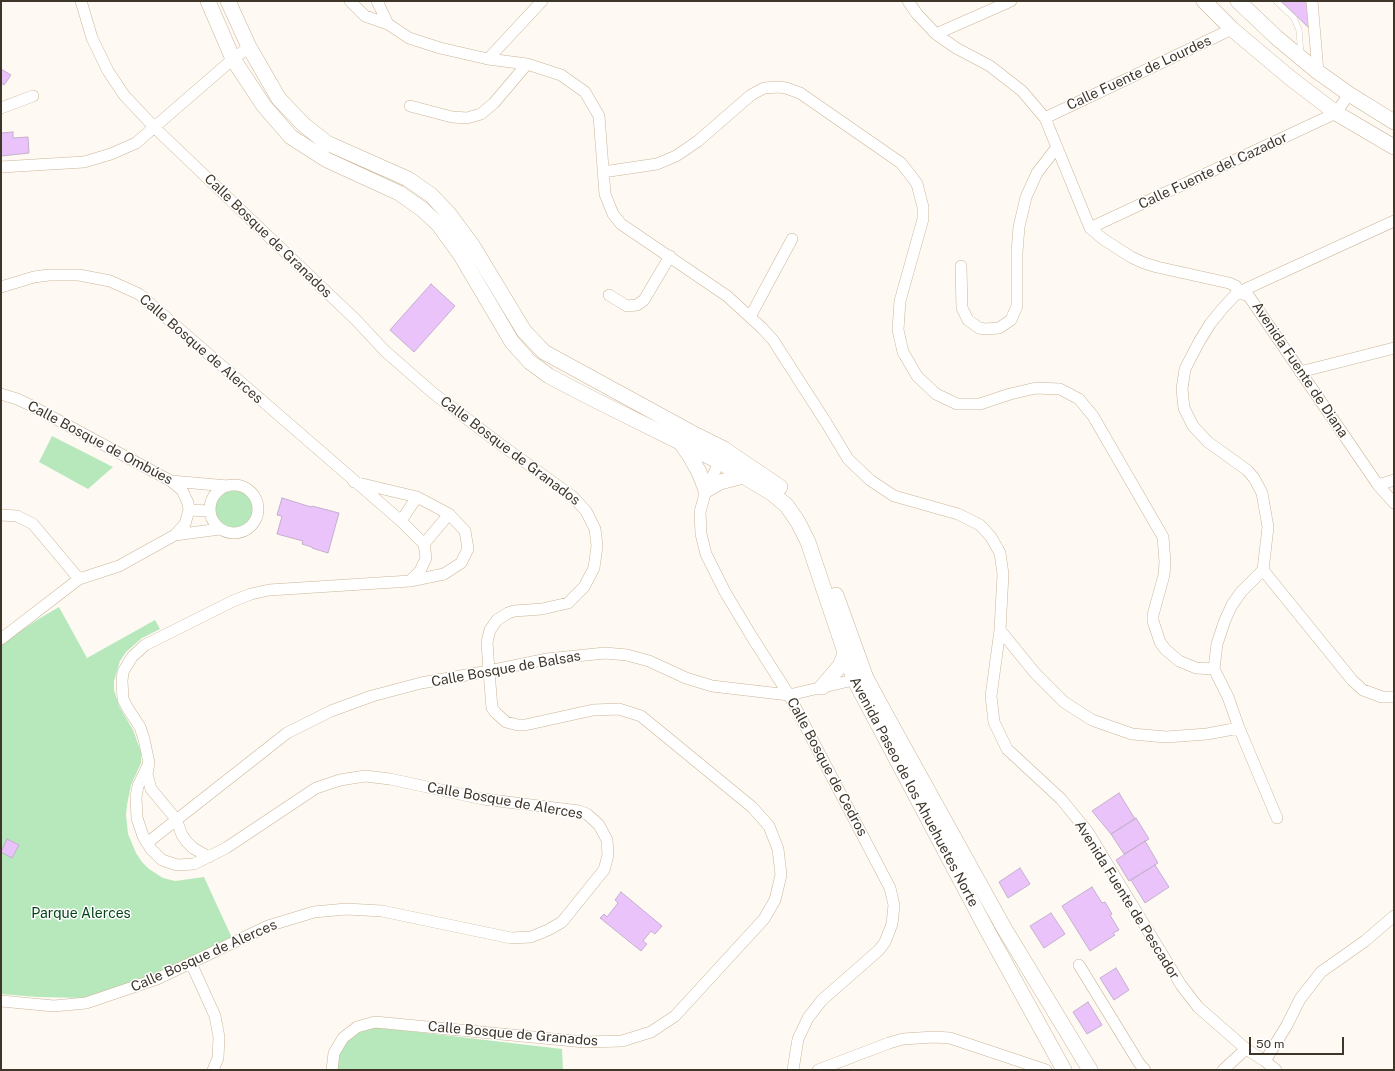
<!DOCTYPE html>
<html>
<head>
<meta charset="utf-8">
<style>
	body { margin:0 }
	#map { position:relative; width:1395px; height:1071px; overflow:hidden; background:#fef9f3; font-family:"Public Sans",sans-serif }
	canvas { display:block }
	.frame { position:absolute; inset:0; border:2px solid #3f362a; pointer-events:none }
	.scale { position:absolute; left:1249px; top:1037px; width:95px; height:18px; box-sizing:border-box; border:2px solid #3f362a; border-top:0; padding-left:5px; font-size:12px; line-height:14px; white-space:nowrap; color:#3f362a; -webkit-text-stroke:3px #fff; paint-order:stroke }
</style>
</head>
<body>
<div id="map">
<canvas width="1395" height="1071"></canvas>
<div class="frame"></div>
<div class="scale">50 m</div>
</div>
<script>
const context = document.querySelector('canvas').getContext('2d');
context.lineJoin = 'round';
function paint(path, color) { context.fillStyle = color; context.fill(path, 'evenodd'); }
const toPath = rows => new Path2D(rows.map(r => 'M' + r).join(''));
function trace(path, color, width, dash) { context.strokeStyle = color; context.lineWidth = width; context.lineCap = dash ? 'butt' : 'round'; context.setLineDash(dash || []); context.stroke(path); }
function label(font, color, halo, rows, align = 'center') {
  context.font = font + ' "Public Sans",sans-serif'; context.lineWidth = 3; context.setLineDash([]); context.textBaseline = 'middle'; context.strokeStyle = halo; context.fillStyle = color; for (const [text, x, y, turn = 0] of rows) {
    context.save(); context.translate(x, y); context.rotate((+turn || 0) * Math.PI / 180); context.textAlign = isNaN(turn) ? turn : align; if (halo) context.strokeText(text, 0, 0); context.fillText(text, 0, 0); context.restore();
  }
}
paint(toPath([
	[52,436,113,467,88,489,39,462],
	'214 509a20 20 0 1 1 40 0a20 20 0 1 1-40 0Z',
	[59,607,87,658,155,620,160,629,142,638,126,652,120,661,114,681,114,690,119,706,133,730,141,752,141,763,131,785,127,805,126,815,128,834,136,853,142,862,149,869,163,878,175,881,204,877,232,938,155,974,85,998,38,997,1,994,1,646,6,641,37,620],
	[375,1027,562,1049,563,1070,337,1070,339,1055,347,1041,359,1031]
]), '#b6e8bc');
const building = toPath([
	[1281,1,1307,1,1311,30,1281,1],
	[1,69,11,75,4,85,1,83,1,69],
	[13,132,13,138,28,137,29,153,1,156,1,133,13,132],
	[431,284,455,306,414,352,390,330,431,284],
	[282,498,311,507,312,506,339,513,328,553,312,548,312,547,302,544,303,541,277,534,282,516,277,515,282,498],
	[1119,793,1135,819,1111,834,1092,811,1119,793],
	[1136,818,1149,839,1124,854,1111,834,1136,818],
	[7,839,19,845,12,858,1,852,7,839],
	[1145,841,1158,863,1129,881,1116,860,1145,841],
	[1155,865,1169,887,1145,903,1131,880,1155,865],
	[1020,868,1030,884,1008,898,999,882,1020,868],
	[1092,887,1102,903,1105,902,1112,914,1110,915,1119,930,1113,933,1115,935,1090,951,1062,906,1092,887],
	[621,892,662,926,655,934,651,931,643,941,647,944,641,951,600,918,604,914,607,917,618,903,615,900,621,892],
	[1051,913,1065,934,1044,948,1030,926,1051,913],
	[1116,968,1129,990,1114,1000,1100,978,1116,968],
	[1088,1002,1102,1025,1087,1034,1073,1012,1088,1002]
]);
paint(building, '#ebc3fb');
trace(building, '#c4afcd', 1);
const lane = toPath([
	[1276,1,1294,18,1299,30,1301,55]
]);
const street = toPath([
	[81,1,92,38,108,71,124,95,155,128,356,320,385,351,433,393,500,444,572,496,586,511,595,529,597,546,594,568,584,587,568,603,542,609,514,611,508,613,497,620,490,630,487,642,489,671,492,708,496,713,506,722,518,725,525,725,593,710,619,709,641,716,752,807,769,826,778,849,781,875,775,900,764,919,675,1016,651,1032,622,1041,585,1042,375,1022,357,1027,343,1038,334,1053,332,1070],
	[350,1,365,16,388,24,409,38,440,48,488,59,527,64,561,75,585,92,599,116,605,194,613,214,621,224,727,296,762,328,773,340,827,424,848,459,870,480,894,496,958,514,980,525,991,537,1000,553,1003,574,1000,630,991,696,994,722,1007,749,1061,799,1088,832,1181,985,1198,1007,1246,1049,1265,1061,1276,1070],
	[377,1,388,24],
	[908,1,917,14,936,34,956,48,990,66,1022,91,1045,118,1090,228,1103,239,1131,257,1144,263,1157,267,1229,283,1236,286,1237,293,1248,295,1378,485,1394,503],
	[1312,1,1318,72],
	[936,34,1011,1],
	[488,59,542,1],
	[410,106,452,117,467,118,481,114,494,103,527,64],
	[1,108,33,96],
	[1045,118,1232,29],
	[1,167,84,162,111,154,136,143,233,59,249,47],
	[603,172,657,164,676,156,698,141,751,95,764,88,779,87,786,88,800,93,901,163,912,177,917,184,923,207,923,219,900,301,898,330,903,352,917,376,936,394,957,404,980,404,1010,394,1036,388,1060,389,1079,399,1093,416,1163,537,1165,562,1164,575,1153,615,1153,621,1160,642,1165,649,1179,661,1196,668,1214,669],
	[1394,221,1237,293,1223,308,1210,324,1199,342,1185,369,1182,389,1184,408,1193,426,1208,442,1247,470,1254,478,1262,493,1268,527,1263,570,1352,680,1363,690,1382,697,1394,697],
	[1090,228,1336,113,1349,94],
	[961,266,962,308,968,320,979,328,985,329,999,328,1011,320,1017,306,1017,252,1019,227,1026,197,1037,173,1057,147],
	[1,287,34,277,49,275,79,275,110,281,139,294,401,521,424,544,426,558,420,571,410,581],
	[609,295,627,306,637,305,644,300,670,256],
	[750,317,792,239],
	[1300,372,1394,348],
	[1,394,17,399,28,404,171,481,182,490,188,503,189,510,185,524,175,535,119,566,79,579,1,639],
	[722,456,706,490,700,512,701,534,706,554,725,592,752,637,789,695,890,888,894,905,892,924,885,942,879,950,822,1000,808,1018,798,1039,793,1070],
	[171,481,228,486],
	[1378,485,1394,480],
	'210 509a24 24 0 1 1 48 0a24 24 0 1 1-48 0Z',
	[189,510,210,511],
	[1,515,17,516,33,524,79,579],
	[401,521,417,497],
	[175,535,220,529],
	[424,544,449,514],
	[1263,570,1241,592,1232,605,1225,620,1217,644,1214,669,1228,697,1239,728,1277,818],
	[1000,630,1035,673,1064,702,1092,720,1132,734,1166,737,1207,734,1239,728],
	[147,843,287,733,331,711,372,696,421,683,489,671,547,659,605,653,627,655,649,661,686,678,712,686,789,695,862,678],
	[209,857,193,848,187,842,182,835,176,819,151,789,147,774,149,763,144,739,140,727,127,707,123,699,122,681,123,672,132,657,145,645,233,601,251,594,269,590,410,581,444,574,461,563,468,549,465,531,449,514,417,497,354,482],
	[191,963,215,1016,219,1037,218,1058,213,1070],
	[1079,965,1139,1063,1145,1070],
	[1,1001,54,1006,86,1003,157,979,268,926,314,912,346,909,382,911,511,938,531,937,548,930,562,922,599,876,604,870,608,855,607,840,599,825,587,814,579,811,483,799,390,779,365,776,340,780,316,788,226,848,194,864,177,865,162,860,151,849,143,836,137,818,136,797,138,786,149,763],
	[1265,1061,1287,1025,1300,999,1321,972,1365,941,1394,916],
	[818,1070,889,1043,903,1039,934,1037,950,1038,1046,1070],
	[1223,1070,1246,1049]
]);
const secondary = toPath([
	[208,1,233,59,264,106,291,137,327,160,399,193,422,209,439,225,460,254,512,342,530,362,549,376,595,400,720,462,773,494,787,506,798,522,808,542,854,679,988,932,1064,1070],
	[228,1,249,47,279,99,304,125,327,143,408,179,431,195,449,214,472,245,524,331,544,352,696,435,724,449,780,487],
	[1204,1,1232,29,1289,77,1336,113,1394,147],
	[1238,1,1277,38,1318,72,1349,94,1394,122],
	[681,443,690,456,699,472,706,490,720,482,744,476],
	[836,595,866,678,886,715,1004,928,1090,1070],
	[822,687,840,666,845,654]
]);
trace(lane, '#cbb597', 6);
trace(street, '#cbb597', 12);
trace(secondary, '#cbb597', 16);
trace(lane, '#fff', 5.5);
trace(street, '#fff', 11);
trace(secondary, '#fff', 15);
label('14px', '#3f362a', '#fff', [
	["Calle Fuente de Lourdes",1139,73,-25],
	["Calle Fuente del Cazador",1213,171,-25],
	["Calle Bosque de Granados",268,236,44],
	["Calle Bosque de Alerces",201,349,41],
	["Avenida Fuente de Diana",1300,370,56],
	["Calle Bosque de Ombúes",100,443,28],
	["Calle Bosque de Granados",510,451,37],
	["Calle Bosque de Balsas",506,669,-10],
	["Calle Bosque de Cedros",827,767,62],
	["Avenida Paseo de los Ahuehuetes Norte",914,792,62],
	["Calle Bosque de Alerces",505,801,10],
	["Avenida Fuente de Pescador",1127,900,58],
	["Calle Bosque de Alerces",204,956,-24],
	["Calle Bosque de Granados",513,1034,5]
]);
label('14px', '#044318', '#fff', [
	["Parque Alerces",81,914]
]);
</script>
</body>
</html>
